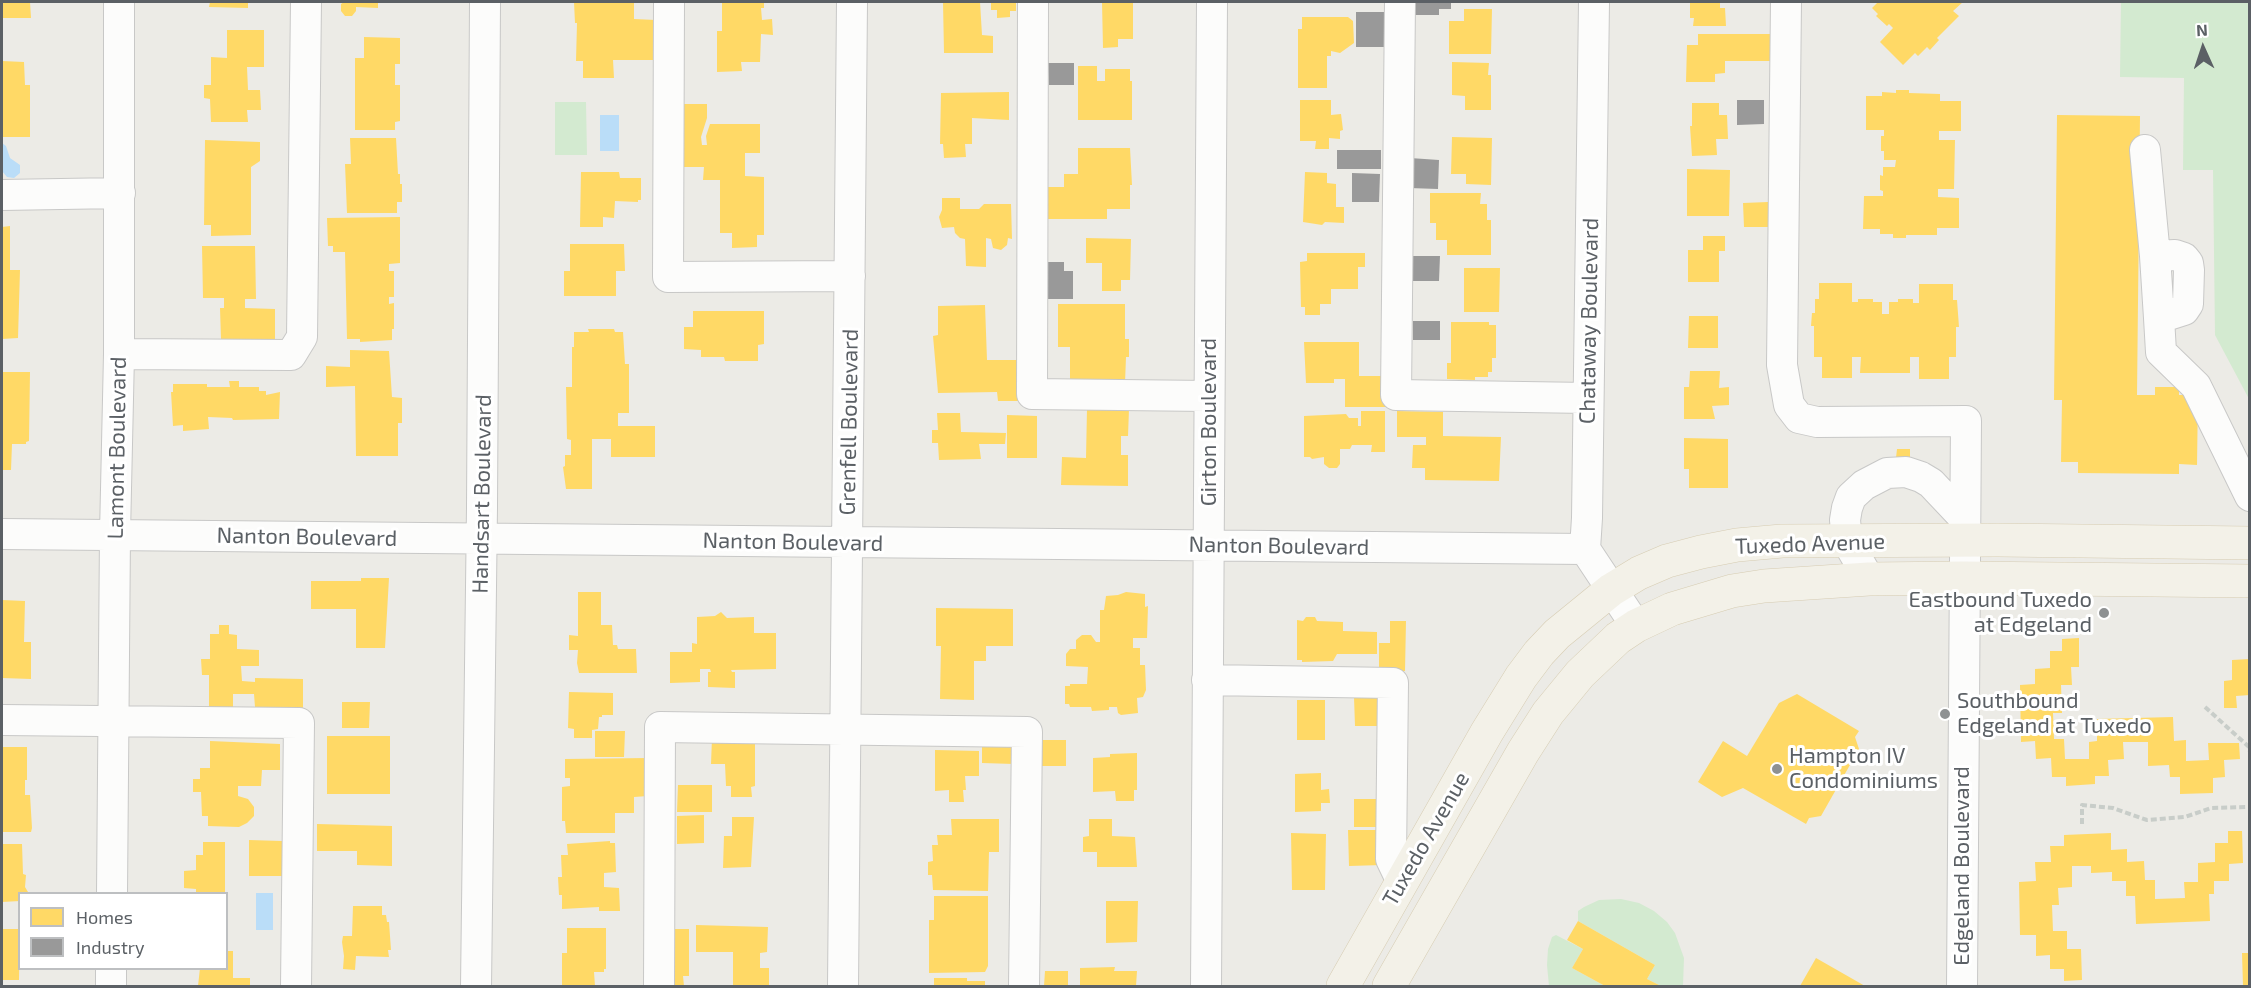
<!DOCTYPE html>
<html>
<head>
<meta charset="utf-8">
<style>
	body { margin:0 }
	#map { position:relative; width:2251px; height:988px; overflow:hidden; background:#ecebe6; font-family:"Exo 2",sans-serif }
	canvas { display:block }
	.frame { position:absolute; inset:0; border:3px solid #5b6065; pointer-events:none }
	.legend { position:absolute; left:18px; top:892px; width:210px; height:78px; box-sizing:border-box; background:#fff; border:2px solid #bdbfc1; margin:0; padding:8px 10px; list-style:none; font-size:18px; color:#5b6065 }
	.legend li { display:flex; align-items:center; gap:12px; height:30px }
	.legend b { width:30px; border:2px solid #bdbfc1 }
	.north { position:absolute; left:2173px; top:18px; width:60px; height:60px; -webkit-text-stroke:4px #fff; paint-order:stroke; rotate:357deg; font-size:16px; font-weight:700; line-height:24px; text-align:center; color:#5b6065 }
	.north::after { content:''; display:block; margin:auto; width:21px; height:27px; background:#5b6065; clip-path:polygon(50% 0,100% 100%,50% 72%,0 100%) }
</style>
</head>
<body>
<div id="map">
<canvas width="2251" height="988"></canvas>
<div class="frame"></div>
<ul class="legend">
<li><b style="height:16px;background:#ffd966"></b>Homes</li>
<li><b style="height:16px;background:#999"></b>Industry</li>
</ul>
<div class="north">N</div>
</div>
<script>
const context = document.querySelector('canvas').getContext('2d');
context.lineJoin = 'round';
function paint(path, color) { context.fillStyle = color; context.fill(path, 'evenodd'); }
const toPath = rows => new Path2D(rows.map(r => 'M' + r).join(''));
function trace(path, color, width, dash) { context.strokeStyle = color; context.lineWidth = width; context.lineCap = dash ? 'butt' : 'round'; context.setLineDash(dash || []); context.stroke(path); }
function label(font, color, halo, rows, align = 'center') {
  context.font = font + ' "Exo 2",sans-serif'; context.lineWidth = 6; context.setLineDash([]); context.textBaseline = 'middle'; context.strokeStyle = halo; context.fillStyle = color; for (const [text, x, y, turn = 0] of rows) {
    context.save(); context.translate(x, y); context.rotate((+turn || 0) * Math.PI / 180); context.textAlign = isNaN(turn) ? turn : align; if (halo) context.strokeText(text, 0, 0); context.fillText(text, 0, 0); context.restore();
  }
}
paint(toPath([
	[2121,2,2249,2,2249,399,2215,335,2213,170,2183,170,2184,78,2120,77],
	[555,102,586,102,587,155,555,155],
	[1621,899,1639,903,1654,911,1667,922,1675,933,1684,958,1683,986,1661,986,1647,979,1655,965,1578,921,1578,911,1584,907,1599,900],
	[1556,935,1583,949,1572,968,1605,986,1549,986,1547,965,1548,949,1552,937]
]), '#d3ead0');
paint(toPath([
	[600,115,619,115,619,151,600,151],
	[2,143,6,146,10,158,20,165,20,173,14,178,7,177,2,171],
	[256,893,273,893,273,930,256,930]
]), '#baddf8');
paint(toPath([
	[2,2,30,2,31,18,2,18],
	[210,2,248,2,248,8,209,7],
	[344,2,378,2,378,8,356,7,356,11,352,16,345,16,341,11,341,4],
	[574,2,634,2,634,19,656,20,656,57,653,57,653,60,613,60,614,78,583,78,583,61,576,61,577,23,575,23],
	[722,2,764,2,764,8,761,8,762,20,772,19,773,35,761,34,760,62,741,62,742,71,717,72,717,31,722,31],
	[943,2,980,2,982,35,993,36,993,53,944,53],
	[991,2,1016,2,1016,11,1010,11,1010,17,997,18,997,10,991,10],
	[1102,2,1133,2,1133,39,1118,39,1118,47,1103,48],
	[1690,2,1720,2,1720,8,1725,8,1726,26,1693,26,1694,18,1690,18],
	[1878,2,1963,2,1953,11,1959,16,1937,38,1939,40,1930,50,1927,47,1918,56,1915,53,1903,65,1880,42,1893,28,1889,24,1887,26,1876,16,1878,14,1872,8],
	[1464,9,1492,9,1491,54,1449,54,1449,21,1464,21],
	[1302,17,1348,17,1353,21,1354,43,1340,53,1331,51,1331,56,1327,56,1327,88,1298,88,1298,29,1302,29],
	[227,30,264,30,264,67,247,67,248,90,260,90,261,110,247,110,248,122,211,122,210,99,204,98,204,85,211,85,211,57,227,58],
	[1698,34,1772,34,1771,61,1725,61,1725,73,1715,74,1715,82,1686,82,1687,45,1698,45],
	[364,37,400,38,400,64,395,64,395,85,400,85,400,121,395,122,395,130,355,130,355,58,364,58],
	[2,61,24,62,25,85,30,85,30,137,2,137],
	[1452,62,1489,63,1488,75,1491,75,1491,110,1465,110,1465,96,1452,95],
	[1078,66,1097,66,1097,81,1105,81,1105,69,1130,69,1130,81,1132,81,1132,120,1078,120],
	[1896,90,1909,90,1909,93,1940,94,1940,101,1961,101,1961,131,1939,131,1939,140,1955,140,1954,189,1938,189,1938,197,1959,198,1959,228,1937,228,1937,235,1906,235,1906,238,1893,238,1893,234,1880,234,1880,229,1863,229,1864,196,1883,196,1883,191,1880,190,1880,175,1883,176,1883,167,1895,167,1896,160,1884,160,1884,151,1881,151,1881,136,1884,136,1884,130,1866,130,1866,96,1882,96,1882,92,1896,93],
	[1009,92,1009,120,972,118,972,144,965,144,966,157,944,158,943,144,940,144,941,93],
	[1300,100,1331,100,1331,115,1341,114,1343,130,1340,131,1340,139,1329,138,1329,149,1315,149,1316,141,1300,141],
	[1692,103,1719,103,1719,115,1727,115,1728,139,1716,139,1717,155,1692,156,1690,126,1692,126],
	[678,104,707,104,707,118,701,137,702,145,707,145,706,136,710,124,760,124,760,153,745,153,745,176,764,177,764,235,757,235,757,247,732,248,732,233,720,233,720,180,703,180,704,167,678,167],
	[2057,115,2140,116,2137,395,2155,395,2155,387,2179,387,2179,395,2198,395,2197,465,2179,464,2179,474,2078,473,2078,462,2061,462,2062,400,2054,400],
	[1452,137,1492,138,1491,185,1466,184,1466,174,1451,174],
	[350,138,396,138,398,174,400,174,400,184,402,184,402,202,397,202,397,213,347,213,345,164,351,164],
	[205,140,260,142,260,161,251,167,251,235,211,236,211,225,204,225],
	[1078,148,1130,148,1132,185,1130,185,1130,209,1107,209,1107,219,1045,219,1045,187,1064,187,1064,174,1078,174],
	[1687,169,1730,170,1729,216,1687,216],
	[581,172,619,172,620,178,641,178,641,200,638,200,638,202,615,201,614,218,603,217,603,227,580,227],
	[1305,172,1327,173,1327,183,1336,184,1336,207,1344,207,1344,223,1325,222,1322,225,1303,222],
	[1430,193,1481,193,1480,204,1487,204,1487,220,1491,220,1491,255,1447,255,1447,240,1436,240,1436,223,1430,223],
	[942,198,960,198,960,209,979,209,984,204,1011,204,1012,239,1008,238,1007,245,1001,250,993,248,991,239,986,238,986,267,966,266,965,239,960,238,955,233,954,227,942,228,939,217,942,210],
	[1768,202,1768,227,1744,227,1743,203],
	[400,217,400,263,389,264,389,271,394,271,394,297,389,297,389,304,394,303,394,329,392,329,392,340,360,342,360,339,347,339,345,252,333,252,333,246,328,246,327,218],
	[10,226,10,270,20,270,18,338,2,339,2,227],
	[1703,236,1725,236,1725,251,1719,251,1719,282,1688,282,1688,250,1703,250],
	[1086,238,1131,239,1130,280,1121,280,1121,291,1102,291,1102,263,1086,263],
	[570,244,624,244,625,271,616,271,616,296,564,296,564,271,570,271],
	[202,246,255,246,256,299,245,299,245,308,275,309,275,340,221,339,220,308,224,308,224,298,203,298],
	[1307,253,1365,253,1365,267,1358,267,1358,289,1331,289,1331,304,1320,304,1320,315,1305,315,1305,307,1301,307,1300,262,1307,261],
	[1464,268,1500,268,1499,312,1464,312],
	[1819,283,1852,283,1852,302,1858,302,1858,299,1873,299,1873,302,1882,302,1882,314,1889,314,1889,302,1898,302,1898,299,1913,299,1913,303,1919,303,1919,284,1953,284,1953,300,1957,300,1959,327,1956,327,1956,357,1949,357,1949,379,1919,379,1919,357,1910,357,1910,373,1860,373,1861,357,1852,357,1852,378,1822,378,1822,357,1814,357,1814,326,1811,326,1812,313,1815,313,1815,299,1819,299],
	[1058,304,1125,304,1125,339,1129,339,1129,357,1126,357,1125,383,1070,383,1070,347,1058,347],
	[985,305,987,360,1022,360,1022,401,998,401,997,392,938,393,933,336,938,335,938,306],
	[693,311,764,311,764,344,758,345,758,361,725,361,724,357,701,357,701,350,684,349,684,327,693,327],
	[1689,316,1718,316,1718,348,1688,348],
	[1451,322,1489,322,1489,325,1496,325,1496,358,1492,358,1492,372,1488,372,1488,377,1475,377,1475,380,1447,379,1447,363,1451,363],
	[588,329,614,329,615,332,623,332,625,364,629,364,629,413,618,413,618,426,655,426,655,457,611,457,611,439,592,439,592,489,566,489,563,467,565,466,565,455,571,455,571,440,567,439,566,387,572,387,572,347,574,347,574,332,589,332],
	[1304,342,1359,342,1359,376,1387,376,1387,407,1345,407,1345,379,1334,379,1334,383,1306,383],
	[350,350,389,351,392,397,402,398,402,423,398,423,398,456,356,456,355,386,326,387,326,366,350,367],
	[1690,371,1720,371,1719,388,1729,387,1729,405,1712,406,1715,419,1684,419,1684,387,1689,387],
	[2,372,30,372,29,441,26,442,26,444,12,444,11,470,2,470],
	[229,381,239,381,239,387,259,387,259,391,266,391,266,395,280,392,279,419,233,420,232,418,208,417,209,429,183,431,183,425,173,426,171,392,173,392,173,384,207,384,207,387,230,387],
	[1087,409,1129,409,1128,436,1121,436,1121,455,1128,455,1128,486,1061,485,1062,457,1086,458],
	[1361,411,1385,411,1385,452,1371,452,1372,445,1352,445,1350,449,1340,449,1340,464,1337,468,1329,468,1324,464,1324,457,1312,459,1310,457,1304,457,1304,416,1346,414,1349,418,1358,418,1358,426,1361,426],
	[1397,411,1443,412,1443,436,1501,437,1499,481,1425,480,1425,468,1412,468,1413,445,1426,445,1426,437,1397,437],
	[937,413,960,413,961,432,1006,433,1005,444,979,444,981,459,939,460,938,443,932,443,932,430,938,430],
	[1007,415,1037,416,1037,458,1007,458],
	[1684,438,1728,439,1728,488,1689,488,1689,469,1684,469],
	[1897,449,1910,449,1910,458,1896,458],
	[361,578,389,578,385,648,356,648,356,609,311,609,311,581,361,581],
	[578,592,601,592,601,625,612,625,613,645,617,645,618,649,636,649,637,673,579,673,577,663,578,650,569,650,569,635,578,636],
	[1126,592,1145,594,1145,607,1148,606,1147,638,1133,638,1133,648,1140,648,1140,665,1145,665,1146,690,1143,697,1137,698,1138,713,1121,715,1118,713,1117,707,1109,707,1109,710,1092,711,1091,707,1070,707,1069,704,1065,704,1065,686,1070,686,1070,684,1087,684,1088,667,1066,666,1066,654,1070,649,1076,649,1076,640,1082,635,1091,635,1096,642,1100,642,1100,610,1104,610,1106,596,1118,595],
	[2,600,25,601,24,642,31,642,31,679,2,678],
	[936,608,1013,609,1013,646,986,646,986,661,974,661,974,700,940,699,941,646,936,646],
	[721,612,727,618,754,617,754,633,776,633,776,669,731,670,732,672,735,672,735,688,708,687,708,672,711,672,710,669,700,669,700,682,670,683,670,652,692,652,692,643,697,644,697,617,715,616],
	[1306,617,1315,617,1317,621,1343,622,1343,631,1377,632,1377,654,1337,654,1333,661,1302,662,1302,660,1297,660,1297,620,1303,621],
	[1390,621,1406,621,1405,671,1379,671,1379,643,1390,643],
	[219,625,229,625,229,634,237,635,237,649,259,650,259,666,241,666,242,681,255,682,255,678,303,679,303,708,255,707,254,694,233,694,233,707,209,707,209,675,202,675,201,659,210,659,210,634,219,634],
	[2079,638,2079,667,2071,667,2072,685,2061,685,2062,713,2053,713,2054,739,2064,739,2065,759,2089,759,2089,742,2097,741,2097,719,2173,717,2174,741,2186,740,2186,761,2209,760,2208,743,2239,743,2240,759,2224,760,2225,777,2213,778,2213,793,2180,794,2180,777,2170,777,2169,765,2148,766,2148,742,2123,742,2124,759,2108,760,2109,776,2095,776,2095,784,2066,786,2066,777,2052,777,2051,758,2036,759,2035,741,2021,742,2020,685,2035,684,2035,669,2050,668,2050,651,2062,651,2062,639],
	[2250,659,2250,695,2236,696,2237,708,2224,708,2224,681,2232,680,2232,660],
	[569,692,613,693,613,715,602,715,602,717,599,717,598,729,592,730,592,738,574,738,574,729,568,728],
	[1797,694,1859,731,1855,737,1859,749,1821,816,1809,818,1806,824,1743,788,1722,797,1698,782,1723,741,1747,756,1779,703],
	[1354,697,1382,697,1381,726,1355,726],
	[1297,700,1325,700,1325,740,1297,740],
	[342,702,370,702,369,728,342,728],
	[595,731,625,731,624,757,595,757],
	[327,736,390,736,390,794,327,794],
	[712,738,755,738,755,786,751,787,752,797,731,797,731,786,726,786,725,764,711,764],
	[982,739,1014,739,1014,764,982,763],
	[1040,740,1066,740,1066,766,1041,766],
	[210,741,280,744,280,770,262,770,261,786,238,786,238,796,248,799,254,807,254,816,247,823,239,827,208,826,208,816,202,816,201,792,193,792,193,779,200,779,200,768,210,768],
	[2,747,27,747,27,780,25,780,25,795,30,795,32,828,31,832,2,832],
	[935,750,979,751,979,776,965,776,966,790,963,790,964,802,949,802,949,790,935,791],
	[1137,753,1137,790,1134,790,1134,801,1116,801,1115,791,1093,792,1093,758,1110,757,1110,754],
	[648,758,648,796,634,797,634,813,615,813,615,833,566,833,565,821,562,821,562,787,570,786,570,778,565,778,565,759],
	[1321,773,1321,790,1329,789,1330,803,1321,803,1321,811,1295,812,1295,774],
	[678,785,712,785,712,812,677,812],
	[1354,799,1383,799,1383,827,1354,827],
	[704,815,704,843,677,844,677,816],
	[732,817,754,817,751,867,723,868,724,836,732,836],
	[951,819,999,819,999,852,989,852,988,891,933,890,932,875,928,875,928,862,933,861,932,845,938,845,937,835,952,835],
	[1089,819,1112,819,1112,836,1135,837,1137,867,1097,867,1097,852,1083,852,1083,837,1089,836],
	[317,824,392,826,392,866,357,865,357,851,317,851],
	[1348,830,1381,830,1382,865,1349,866],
	[2228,831,2242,831,2243,863,2229,864,2229,881,2214,881,2214,894,2209,894,2210,921,2136,924,2135,896,2126,896,2126,881,2112,881,2112,872,2091,873,2091,866,2072,866,2072,887,2058,888,2059,905,2052,905,2053,931,2067,931,2067,949,2081,949,2082,980,2064,981,2064,969,2050,969,2050,955,2036,956,2036,935,2020,935,2019,882,2036,881,2035,862,2051,862,2050,846,2064,846,2064,835,2111,833,2111,850,2127,849,2127,862,2144,861,2145,880,2155,880,2155,899,2185,898,2184,882,2198,882,2198,863,2215,862,2215,843,2228,843],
	[1291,833,1326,834,1325,890,1292,890],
	[249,840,282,841,282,876,249,876],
	[610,841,610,843,615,843,616,872,604,873,604,887,619,888,620,911,599,911,599,907,562,909,562,895,559,895,558,877,562,877,561,855,568,855,567,844],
	[203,842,225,842,225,894,196,894,196,889,184,888,184,871,196,870,196,855,203,855],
	[2,844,22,844,23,874,26,875,25,887,28,892,27,894,20,894,20,901,2,902],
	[934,896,988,896,988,966,985,972,929,973,929,920,934,920],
	[1106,901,1138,901,1137,942,1106,943],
	[353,906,382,906,382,915,386,915,387,922,389,922,391,950,388,950,389,957,356,956,355,970,343,969,344,956,342,942,343,936,352,936],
	[1578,921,1655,965,1647,979,1661,986,1605,986,1572,968,1583,949,1567,940],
	[696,925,768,927,767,952,760,953,760,968,769,968,769,986,733,986,733,952,696,952],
	[567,928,606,928,606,969,604,969,604,972,594,972,595,986,562,986,562,953,567,953],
	[2,929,20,929,19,980,2,980],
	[673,929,689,929,689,976,683,976,684,986,673,986],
	[226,951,233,951,233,978,250,978,250,986,198,986,200,968,226,968],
	[2242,953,2250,953,2250,986,2243,986],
	[1816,958,1865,986,1800,986],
	[1115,967,1114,971,1137,971,1136,986,1080,986,1080,968],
	[1045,971,1068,971,1068,986,1044,986],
	[934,978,967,978,967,981,985,981,985,986,934,986]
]), '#ffd966');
paint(toPath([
	[1414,2,1451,2,1451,9,1439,9,1439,15,1414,15],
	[1356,12,1385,12,1385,47,1356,47],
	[1048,63,1074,63,1074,85,1049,85],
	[1737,100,1764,100,1764,124,1737,125],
	[1337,150,1381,150,1381,169,1337,169],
	[1410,158,1439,160,1438,189,1409,188],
	[1352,173,1380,174,1379,202,1352,202],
	[1411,256,1440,256,1439,281,1411,281],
	[1045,262,1064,262,1064,271,1073,271,1073,299,1044,299],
	[1413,321,1440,321,1440,340,1413,340]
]), '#999');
const minor = toPath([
	[669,2,668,277,850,276],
	[1033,2,1032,394,1208,396],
	[1400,2,1396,395,1588,398],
	[1594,2,1587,518,1585,549,1636,626],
	[1786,2,1782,365,1789,405,1799,418,1817,422,1966,421,1962,986],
	[2145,150,2155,256,2175,255,2184,258,2188,263,2189,270,2188,304,2184,310,2159,318,2161,352,2196,386,2250,496],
	[2,195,120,193],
	[2155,256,2159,318],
	[119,354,291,355,302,337,306,2],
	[2,534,1585,549],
	[1869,579,1847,541,1845,520,1847,508,1851,497,1864,485,1887,473,1906,472,1921,477,1931,483,1965,519],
	[1207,680,1393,683,1391,859,1402,882],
	[2,720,299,723,296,986],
	[112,894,115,534,119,354,119,2],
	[111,986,111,968],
	[476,986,482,507,485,2],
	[659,986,660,727,1027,732,1024,986],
	[843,986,852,2],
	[1206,986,1212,2]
]);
const major = toPath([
	[1343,986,1487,732,1521,677,1539,653,1557,634,1611,590,1639,573,1667,561,1701,552,1737,545,1782,541,1998,540,2250,543],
	[1389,986,1523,752,1548,713,1580,674,1618,638,1636,626,1672,609,1732,591,1764,586,1869,579,1964,578,2250,581]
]);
trace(minor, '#c8c8c7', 32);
trace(major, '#d6ccb2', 34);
trace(toPath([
	[2205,707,2249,747,2250,752],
	[2082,824,2082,805,2113,808,2147,820,2185,817,2211,808,2250,807]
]), '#c8cdc9', 4, [6, 3]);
trace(minor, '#fcfcfb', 30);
trace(major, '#f3f1e8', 33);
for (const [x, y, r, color] of [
	[2104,613,6,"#8e9192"],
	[1945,714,6,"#8e9192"],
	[1777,769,6,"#8e9192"]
]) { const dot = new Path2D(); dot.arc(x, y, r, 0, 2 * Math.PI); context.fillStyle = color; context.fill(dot); trace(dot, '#fff', 2); }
label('22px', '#5b6065', '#fff', [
	["Chataway Boulevard",1589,321,-89],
	["Grenfell Boulevard",849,422,-89],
	["Girton Boulevard",1209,422,-90],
	["Lamont Boulevard",117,448,-89],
	["Handsart Boulevard",482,494,-89],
	["Nanton Boulevard",307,537,1],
	["Nanton Boulevard",793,542,1],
	["Tuxedo Avenue",1810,544,-2],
	["Nanton Boulevard",1279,546,1],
	["Tuxedo Avenue",1426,839,-60],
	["Edgeland Boulevard",1962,866,-90]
]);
label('22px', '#5b6065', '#fff', [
	["Eastbound Tuxedo",2092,600,"right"],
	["at Edgeland",2092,625,"right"],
	["Southbound",1957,701],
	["Edgeland at Tuxedo",1957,726],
	["Hampton IV",1789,756],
	["Condominiums",1789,781]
], 'left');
</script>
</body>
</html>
